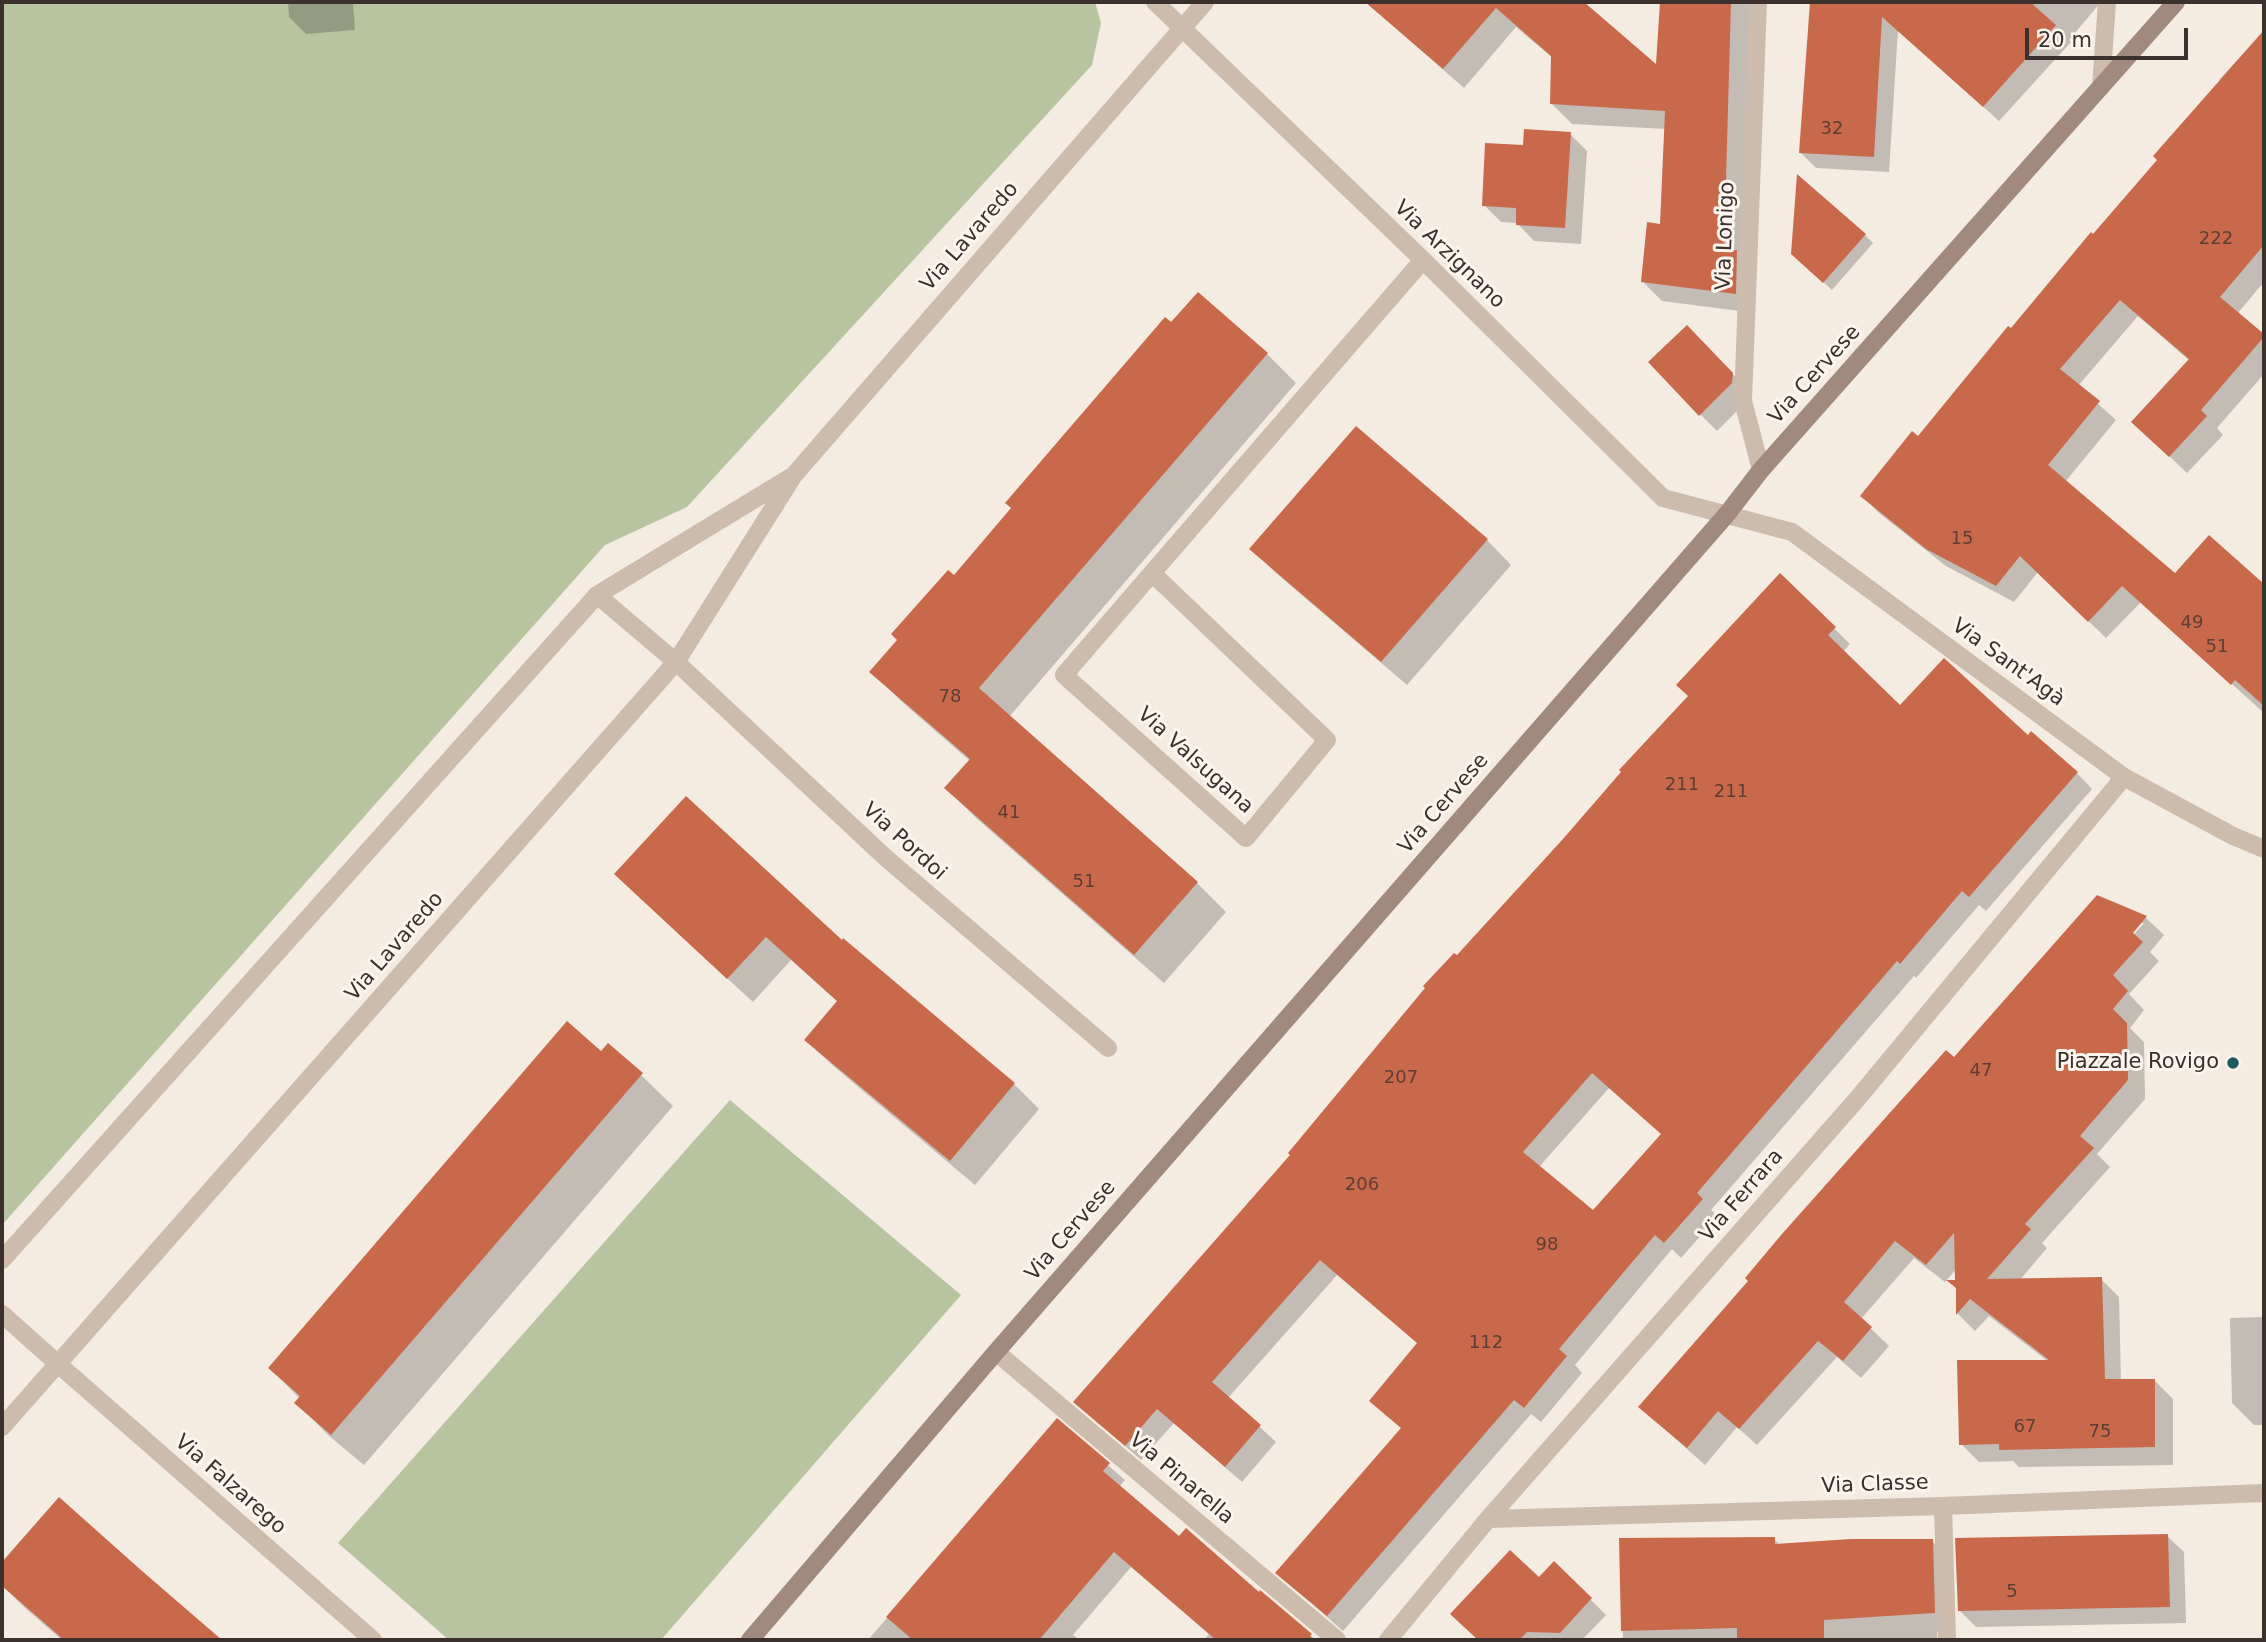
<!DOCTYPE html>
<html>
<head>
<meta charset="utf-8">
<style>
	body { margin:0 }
	#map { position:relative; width:2266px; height:1642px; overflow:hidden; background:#f4ebe1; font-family:"DejaVu Sans",sans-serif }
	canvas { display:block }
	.frame { position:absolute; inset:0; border:4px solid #3b302b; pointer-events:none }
	.scale { position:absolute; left:2025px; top:28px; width:163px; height:32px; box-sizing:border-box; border:4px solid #3b302b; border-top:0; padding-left:9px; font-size:21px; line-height:24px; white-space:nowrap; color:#3b302b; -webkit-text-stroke:5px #fbf5ee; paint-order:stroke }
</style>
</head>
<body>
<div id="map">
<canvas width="2266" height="1642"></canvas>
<div class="frame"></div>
<div class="scale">20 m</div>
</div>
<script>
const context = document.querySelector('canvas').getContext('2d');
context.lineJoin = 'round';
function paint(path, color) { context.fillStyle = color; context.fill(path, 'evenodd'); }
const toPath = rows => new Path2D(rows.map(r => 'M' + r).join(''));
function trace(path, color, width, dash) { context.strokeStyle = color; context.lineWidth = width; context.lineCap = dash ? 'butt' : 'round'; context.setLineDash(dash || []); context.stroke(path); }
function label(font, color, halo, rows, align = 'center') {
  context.font = font + ' "DejaVu Sans",sans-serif'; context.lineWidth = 6; context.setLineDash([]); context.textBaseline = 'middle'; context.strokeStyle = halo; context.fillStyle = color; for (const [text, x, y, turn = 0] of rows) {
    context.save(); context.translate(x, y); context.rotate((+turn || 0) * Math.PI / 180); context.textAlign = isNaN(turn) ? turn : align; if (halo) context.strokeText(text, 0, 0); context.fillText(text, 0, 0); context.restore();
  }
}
paint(toPath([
	[2,2,1095,2,1101,23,1092,65,687,507,605,545,2,1225],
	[730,1100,961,1295,661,1640,449,1640,338,1543]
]), '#b8c4a0');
paint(toPath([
	[288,2,353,2,355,30,306,34,289,17],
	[1366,2,1581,2,1658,68,1661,2,1750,2,1755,313,1662,301,1642,281,1662,226,1666,129,1572,124,1552,104,1553,58,1516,27,1464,88],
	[1812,2,2101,2,2069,40,2071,42,1999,121,1898,30,1889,172,1816,168,1800,152],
	[2264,31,2264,282,2237,314,2264,337,2264,374,2217,428,2223,435,2187,473,2151,439,2190,361,2138,316,2078,386,2116,420,2065,482,2176,576,2209,538,2264,587,2264,713,2141,602,2106,638,2038,572,2014,602,1946,566,1879,513,1862,496,1918,438,2160,160,2221,81,2219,80],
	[1570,134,1587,151,1581,244,1534,241,1517,223,1501,222,1484,205,1524,147],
	[1865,235,1873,243,1832,290,1801,262],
	[1171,325,1267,354,1296,383,1009,717,1197,883,1226,912,1164,983,975,817,946,788,970,761,901,701,872,672],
	[1704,344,1749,391,1748,400,1717,431,1700,414],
	[1487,540,1511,565,1407,685,1276,573,1252,549],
	[1780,575,1850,644,1843,652,1900,708,2028,738,2077,773,2092,789,1986,911,1979,905,1916,978,1914,976,1711,1210,1718,1216,1681,1258,1672,1249,1575,1365,1582,1373,1541,1422,1531,1414,1343,1631,1277,1573,1402,1429,1371,1401,1419,1344,1337,1275,1228,1398,1276,1442,1242,1482,1174,1423,1141,1460,1075,1402,1292,1155,1457,958,1690,697],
	[1609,1088,1663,1135,1593,1213,1539,1167],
	[2097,897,2146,918,2164,935,2150,952,2159,961,2129,994,2144,1010,2130,1028,2144,1042,2145,1099,2097,1154,2110,1167,2042,1243,2047,1248,2019,1281,2101,1279,2119,1297,2121,1381,2155,1381,2173,1399,2173,1465,2019,1467,2013,1461,1979,1462,1961,1444,2049,1362,1989,1316,1975,1331,1958,1314,1957,1289,1950,1282,1957,1282,1957,1268,1945,1282,1914,1258,1861,1319,1889,1346,1861,1378,1837,1357,1757,1445,1737,1427,1705,1465,1640,1407,1954,1059],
	[2140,923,2144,923,2128,941,2126,938],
	[640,898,842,943,844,941,1014,1084,1039,1109,975,1185,831,1064,806,1040,838,1002,791,960,753,1002],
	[601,1053,641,1075,673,1106,364,1465,328,1435,297,1403,300,1399,270,1368],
	[2264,1317,2264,1425,2254,1425,2232,1403,2230,1318],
	[1057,1421,1125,1480,1119,1487,1180,1538,1259,1594,1316,1640,1204,1640,1209,1634,1131,1567,1073,1635,1080,1640,868,1640],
	[59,1499,219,1640,62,1640,24,1607,2,1585,2,1564],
	[2167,1536,2184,1552,2186,1623,1976,1627,1959,1610],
	[1774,1539,1780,1545,1932,1541,1951,1560,1953,1631,1937,1632,1937,1640,1623,1640,1620,1540],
	[1554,1563,1606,1615,1582,1640,1480,1640,1453,1614,1539,1580]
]), '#0003');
paint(toPath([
	[1365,2,1584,2,1656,64,1660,2,1731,2,1724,250,1737,250,1736,294,1641,282,1647,222,1660,224,1665,111,1550,104,1551,56,1496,8,1443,69],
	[1810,2,2030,2,2056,25,1983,107,1882,17,1874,157,1799,153],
	[2264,30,2264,245,2220,297,2264,334,2264,337,2201,410,2207,416,2169,457,2131,422,2189,359,2120,300,2060,369,2100,401,2048,465,2175,573,2209,535,2264,584,2264,706,2235,680,2231,685,2122,586,2088,622,2020,556,1996,586,1926,549,1860,496,1912,431,1918,436,2008,326,2011,328,2091,232,2093,234,2157,160,2153,156],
	[1524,129,1571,132,1565,228,1516,225,1516,208,1482,206,1485,143,1523,145],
	[1797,174,1866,234,1823,283,1791,254],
	[1198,292,1268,353,979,688,1198,882,1134,955,944,788,970,759,869,672,897,640,891,634,948,570,954,575,1011,508,1005,503,1165,317,1171,322],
	[1687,325,1733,373,1732,383,1699,416,1648,362],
	[1356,426,1488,539,1381,662,1249,549],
	[1780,573,1836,627,1828,635,1900,705,1944,658,2028,735,2031,731,2078,772,1969,897,1962,891,1900,964,1897,961,1697,1193,1703,1199,1664,1243,1655,1235,1559,1349,1567,1356,1524,1408,1514,1400,1327,1616,1275,1573,1401,1428,1369,1401,1417,1343,1320,1260,1212,1382,1261,1425,1225,1467,1157,1409,1125,1446,1073,1402,1290,1155,1288,1153,1425,988,1423,986,1454,953,1457,955,1563,839,1621,772,1619,770,1688,696,1676,685],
	[1592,1073,1661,1134,1593,1210,1523,1152],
	[686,796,842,940,843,938,1015,1083,950,1161,804,1040,837,1001,766,937,727,979,614,874],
	[2097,895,2147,916,2133,933,2143,942,2113,975,2128,991,2113,1009,2127,1023,2128,1080,2080,1136,2094,1148,2025,1224,2031,1229,1987,1279,2102,1277,2105,1379,2155,1379,2155,1447,1999,1450,1999,1444,1959,1445,1957,1360,2049,1360,1970,1299,1956,1315,1956,1288,1946,1280,1955,1280,1954,1233,1926,1265,1895,1241,1844,1302,1872,1327,1843,1361,1818,1341,1739,1429,1718,1411,1687,1448,1638,1407,1748,1281,1745,1278,1782,1234,1887,1116,1946,1050,1954,1057],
	[567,1021,601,1051,608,1043,643,1073,331,1435,294,1403,300,1396,268,1368],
	[1057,1418,1110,1463,1103,1471,1179,1536,1186,1528,1259,1592,1260,1590,1312,1634,1310,1636,1314,1640,1216,1640,1114,1552,1039,1640,913,1640,886,1617],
	[59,1497,142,1571,222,1640,64,1640,2,1586,2,1562],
	[2168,1534,2170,1607,1958,1611,1955,1538],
	[1775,1537,1775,1544,1851,1539,1933,1539,1935,1613,1824,1620,1824,1640,1737,1640,1737,1628,1621,1631,1619,1538],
	[1510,1550,1539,1577,1554,1561,1592,1598,1560,1633,1527,1632,1519,1640,1478,1640,1450,1614]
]), '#c8694b');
trace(toPath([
	[597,595,676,662],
	[2,1314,58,1364],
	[1943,1506,1947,1640]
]), '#cdbbac', 18);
trace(toPath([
	[1155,2,1423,260,1663,498,1792,532,2124,777,2233,836,2264,849],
	[1758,2,1743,401,1761,470],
	[2101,87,2107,2],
	[1152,573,1327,740,1246,838,1064,675,1152,573],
	[1152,573,1423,260],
	[676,662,886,858,1108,1048],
	[2,1260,597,595,791,477],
	[996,1352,1337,1640],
	[58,1364,373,1640],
	[2,1427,676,662,794,475,1205,2],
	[1488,1519,1943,1506,2264,1493],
	[1388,1640,1488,1519,1858,1098,2124,777]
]), '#cdbbac', 18);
trace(toPath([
	[750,1640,996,1352,1727,514,1761,470,2176,2]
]), '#a18a7d', 18);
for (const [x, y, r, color] of [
	[2233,1063,7,"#1f5a5e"]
]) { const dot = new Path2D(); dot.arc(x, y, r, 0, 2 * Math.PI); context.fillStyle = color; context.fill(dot); trace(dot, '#fbf5ee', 2.5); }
label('18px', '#5e3e33', null, [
	["32",1832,129],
	["222",2216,239],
	["15",1962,539],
	["49",2192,623],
	["51",2217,647],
	["78",950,697],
	["211",1682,785],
	["211",1731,792],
	["41",1009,813],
	["51",1084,882],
	["47",1981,1071],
	["207",1401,1078],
	["206",1362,1185],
	["98",1547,1245],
	["112",1486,1343],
	["67",2025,1427],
	["75",2100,1432],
	["5",2012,1592]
]);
label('21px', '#3b302b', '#fbf5ee', [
	["Via Lonigo",1726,236,-88],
	["Via Lavaredo",970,237,-49],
	["Via Arzignano",1449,255,44],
	["Via Cervese",1815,375,-48],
	["Via Sant'Agà",2008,663,36],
	["Via Valsugana",1195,761,42],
	["Via Cervese",1444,804,-49],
	["Via Pordoi",904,842,42],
	["Via Lavaredo",395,947,-49],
	["Via Ferrara",1742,1196,-49],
	["Via Cervese",1071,1231,-49],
	["Via Pinarella",1181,1479,40],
	["Via Falzarego",230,1485,41],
	["Via Classe",1875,1485,-2]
]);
label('21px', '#3b302b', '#fbf5ee', [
	["Piazzale Rovigo",2219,1063]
], 'right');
</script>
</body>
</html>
